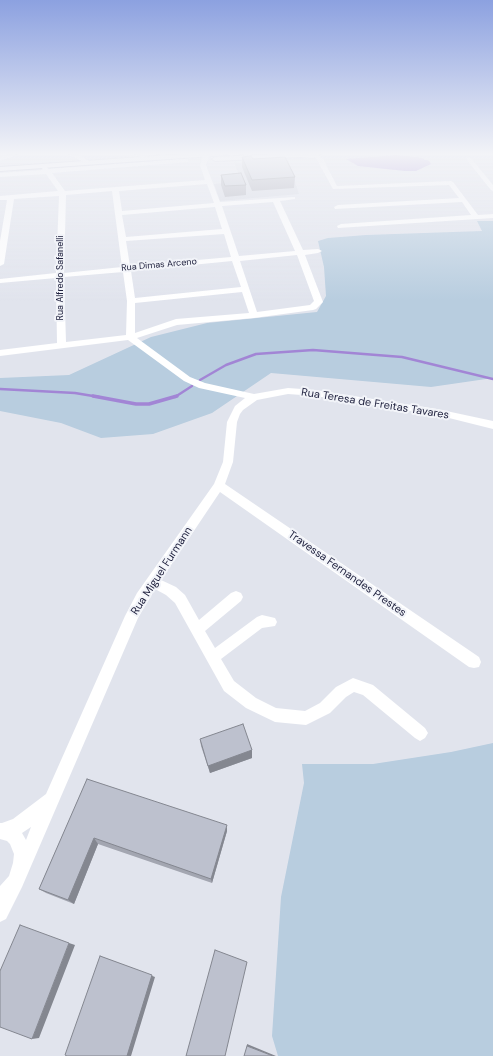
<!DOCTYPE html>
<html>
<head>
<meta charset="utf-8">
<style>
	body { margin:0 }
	canvas { display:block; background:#e1e4ed }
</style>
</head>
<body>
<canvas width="493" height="1056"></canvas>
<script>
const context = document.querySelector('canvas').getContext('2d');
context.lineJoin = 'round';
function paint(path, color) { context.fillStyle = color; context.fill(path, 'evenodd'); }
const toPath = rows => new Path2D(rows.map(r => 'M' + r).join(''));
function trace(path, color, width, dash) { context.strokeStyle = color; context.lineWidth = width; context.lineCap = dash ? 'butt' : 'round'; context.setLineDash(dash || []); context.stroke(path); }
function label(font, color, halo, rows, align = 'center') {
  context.font = font + ' "DM Sans",sans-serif'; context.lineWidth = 4; context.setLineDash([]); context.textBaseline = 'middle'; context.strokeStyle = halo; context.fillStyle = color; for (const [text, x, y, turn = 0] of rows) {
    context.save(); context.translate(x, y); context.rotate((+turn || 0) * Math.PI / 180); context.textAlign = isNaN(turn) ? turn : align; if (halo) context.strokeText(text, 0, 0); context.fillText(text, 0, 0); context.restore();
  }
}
paint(toPath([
	[288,160,299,194,220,201,214,184,242,181,234,163]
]), '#d2d6e1');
paint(toPath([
	[477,221,493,221,493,378,431,387,271,373,212,413,153,434,101,438,61,423,0,411,0,378,69,375,151,337,207,323,317,312,326,296,324,267,318,241,328,238,366,235,482,231],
	[493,743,493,1056,278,1056,272,1036,281,897,304,783,302,764,373,764,451,752]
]), '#b8cddf');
paint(toPath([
	[395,155,418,157,429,161,431,164,416,171,405,171,358,166,346,159]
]), '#a285d5');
trace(toPath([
	[200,380,226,365,256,354,313,350,402,357,493,379],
	[0,389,75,393,99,397],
	[175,397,192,386]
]), '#a285d5', 2.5);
trace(toPath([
	[93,396,136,404,149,404,177,396]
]), '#a285d5', 3.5);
const secondary = toPath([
	[197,153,229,153,226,155,0,171,0,167,197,153],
	[300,153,323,153,313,158,300,157,215,161,212,159,215,157,300,153]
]);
trace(secondary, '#b4b8cd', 2);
paint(toPath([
	[11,153,21,153,0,161,0,157,11,153],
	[66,153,74,153,93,163,88,164,66,153],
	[132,153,140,153,151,159,146,160,132,153],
	[208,153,214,154,209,157,206,165,220,202,295,197,295,199,280,201,303,250,318,249,322,251,318,253,305,255,323,302,316,309,313,310,254,318,177,325,137,338,190,377,205,383,254,394,288,388,315,390,437,409,493,421,493,429,437,415,315,396,288,394,257,400,243,410,240,414,237,422,233,462,225,484,479,657,481,662,479,667,474,668,469,667,220,492,161,580,176,587,185,595,199,620,231,593,236,591,241,593,243,597,241,601,205,631,215,648,257,617,262,615,275,618,277,622,275,626,262,628,221,659,234,681,256,698,276,708,305,711,320,703,336,687,353,678,373,685,425,728,428,733,425,738,420,741,415,738,363,695,354,692,346,697,330,713,306,725,275,722,246,708,224,691,175,603,166,595,155,589,138,618,22,887,6,919,0,922,0,886,9,876,13,863,14,854,10,844,7,841,0,839,0,823,2,823,13,819,46,794,125,616,137,593,214,484,223,462,227,422,235,406,245,398,199,388,184,381,128,340,0,356,0,350,57,343,56,278,0,283,0,279,56,273,59,196,14,199,4,264,0,266,0,241,7,200,0,200,0,196,58,191,46,174,0,177,0,173,43,170,42,168,45,166,49,169,186,159,189,161,188,162,52,173,65,191,205,180,200,165,203,156,208,153],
	[207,184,214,203,122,211,119,191,207,184],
	[112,191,122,267,64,273,66,195,112,191],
	[273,202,295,251,239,256,222,206,273,202],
	[215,207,222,229,126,237,122,215,215,207],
	[224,234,231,257,130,266,126,241,224,234],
	[297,255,314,301,310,305,257,312,240,261,297,255],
	[232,261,241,287,135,298,131,271,232,261],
	[123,272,127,301,126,335,66,342,64,277,123,272],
	[242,292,249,313,176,319,135,333,135,303,242,292],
	[31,827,26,840,22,833,31,827],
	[316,153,323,159,337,186,451,181,453,182,478,215,493,214,493,218,338,228,337,226,341,224,471,215,462,202,335,209,334,207,338,205,459,198,449,185,333,189,317,160,313,155,316,153],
	[469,157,471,158,493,185,493,191,491,190,467,160,466,159,469,157]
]), '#fff');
paint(secondary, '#fff');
paint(toPath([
	[242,157,253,159,295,177,294,188,252,191,242,167],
	[221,175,246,185,246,195,225,197,221,185],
	[200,739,252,750,252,758,210,773,201,746],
	[87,779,227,831,212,883,98,844,74,904,46,893,39,889]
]), '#a3a6b1');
paint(toPath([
	[252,750,252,758,210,773,208,766],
	[227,825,227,831,212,883,211,879],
	[94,838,98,844,74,904,68,900],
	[69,943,75,945,39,1038,32,1039],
	[100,956,155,977,131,1056,127,1056],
	[247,1044,276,1056,273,1056,247,1046]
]), '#848790');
const building = toPath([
	[251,156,253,159,285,157,295,177,252,180,242,157,251,156],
	[241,173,246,185,225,186,221,175,241,173],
	[243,724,252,750,208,766,200,739,243,724],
	[87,779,227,825,211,879,94,838,68,900,39,889,87,779],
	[20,925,69,943,32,1039,0,1027,0,971,20,925],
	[215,950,247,962,225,1056,186,1056,215,950],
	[100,956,152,975,127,1056,67,1056,65,1055,100,956],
	[247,1046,273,1056,244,1056,247,1046]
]);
paint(building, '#bdc1ce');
trace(building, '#848790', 1);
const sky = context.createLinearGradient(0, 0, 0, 301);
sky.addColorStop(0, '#8ca1e0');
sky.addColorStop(0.51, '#f2f3f7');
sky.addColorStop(1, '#f2f3f700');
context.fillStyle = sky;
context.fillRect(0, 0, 493, 301);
label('9px', '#20223f', '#f2f4f9', [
	["Rua Dimas Arceno",159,265,-5],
	["Rua Alfredo Safanelli",61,278,-90]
]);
label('11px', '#20223f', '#f2f4f9', [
	["Rua Teresa de Freitas Tavares",375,404,9],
	["Rua Miguel Furmann",162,571,-57],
	["Travessa Fernandes Prestes",347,574,35]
]);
</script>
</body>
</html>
